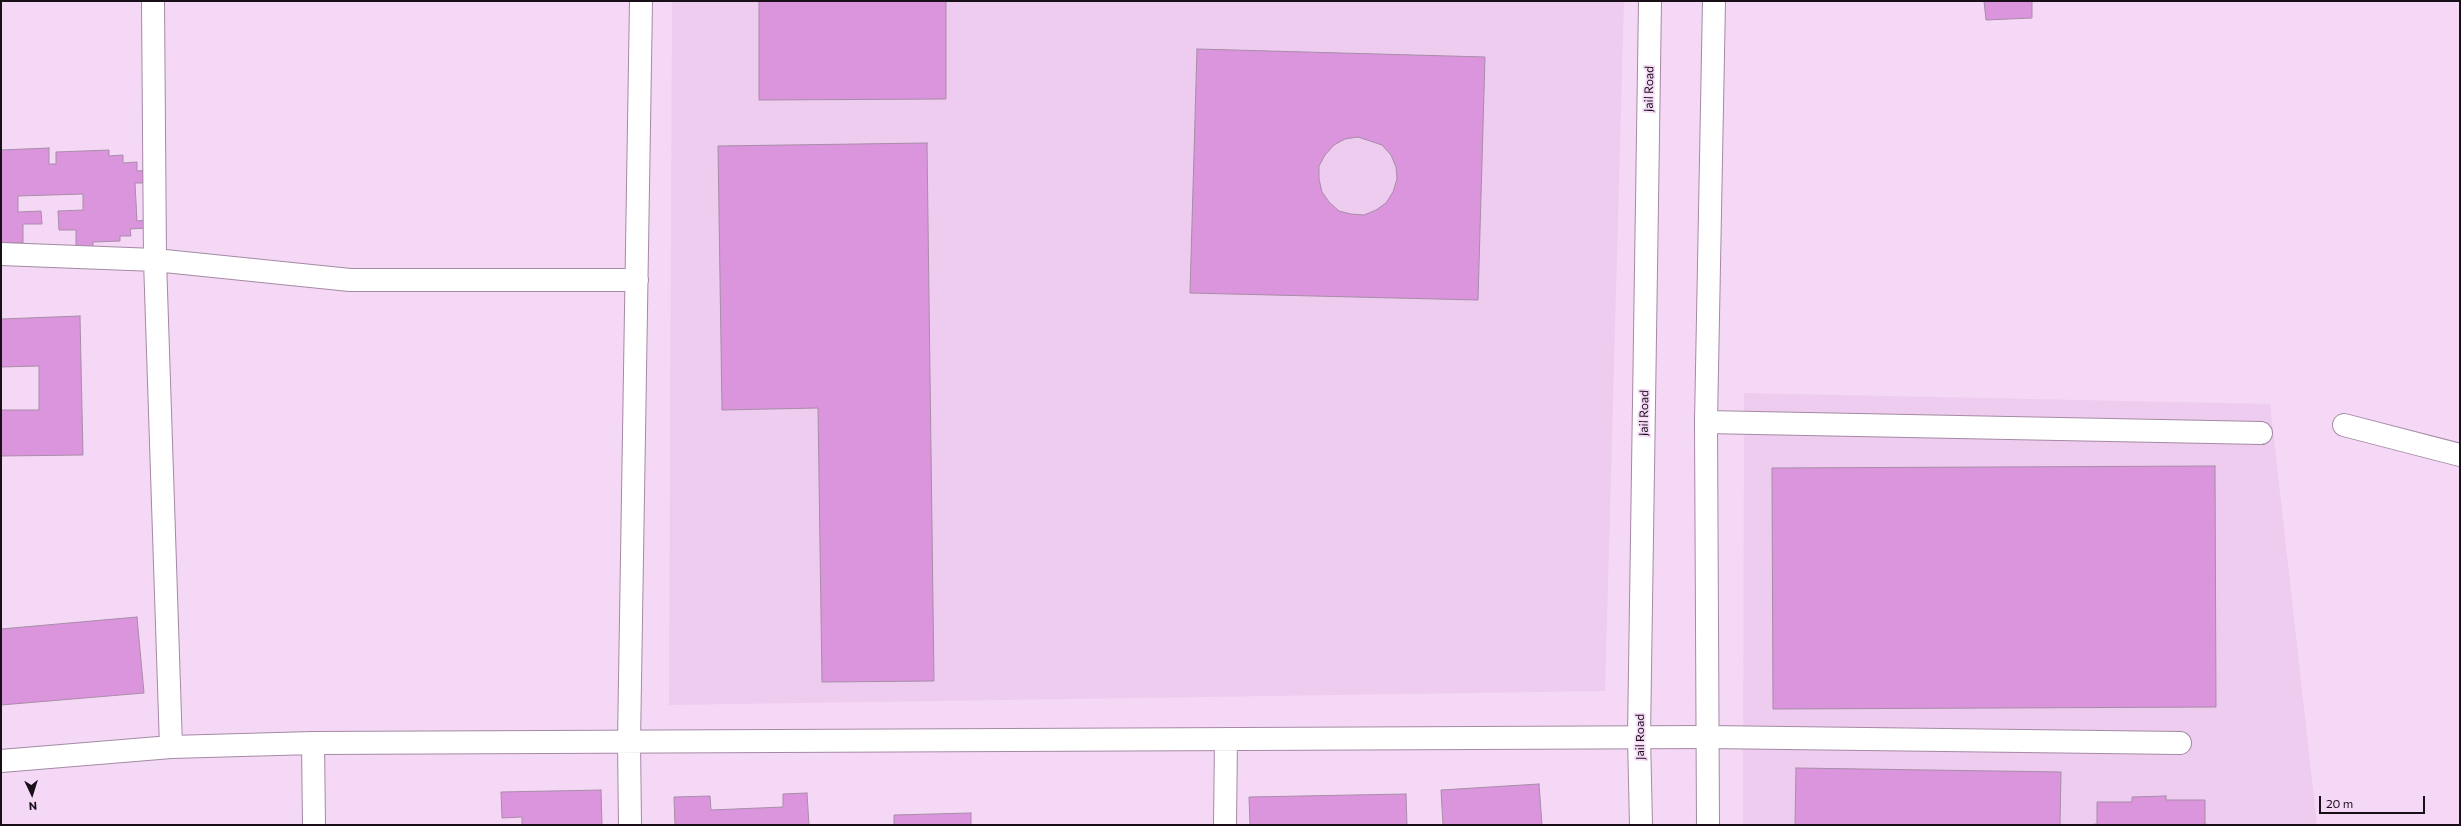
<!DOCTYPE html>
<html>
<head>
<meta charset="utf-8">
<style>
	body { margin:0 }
	#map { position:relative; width:2461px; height:826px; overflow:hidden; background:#f5d8f5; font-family:Commissioner,sans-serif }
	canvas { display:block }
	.frame { position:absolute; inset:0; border:2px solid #190f19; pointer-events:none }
	.north { position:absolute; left:12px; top:774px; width:40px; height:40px; -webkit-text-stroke:3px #f5d8f5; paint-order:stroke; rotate:176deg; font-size:11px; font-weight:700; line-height:16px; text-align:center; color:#190f19 }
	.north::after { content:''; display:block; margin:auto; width:14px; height:18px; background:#190f19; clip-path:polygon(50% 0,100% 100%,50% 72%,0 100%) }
	.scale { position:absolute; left:2319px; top:796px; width:106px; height:18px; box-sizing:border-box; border:2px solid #190f19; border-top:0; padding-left:5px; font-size:12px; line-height:14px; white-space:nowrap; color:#190f19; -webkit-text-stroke:3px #f5d8f5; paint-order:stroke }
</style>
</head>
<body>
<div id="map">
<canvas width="2461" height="826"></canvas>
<div class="frame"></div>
<div class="north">N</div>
<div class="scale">20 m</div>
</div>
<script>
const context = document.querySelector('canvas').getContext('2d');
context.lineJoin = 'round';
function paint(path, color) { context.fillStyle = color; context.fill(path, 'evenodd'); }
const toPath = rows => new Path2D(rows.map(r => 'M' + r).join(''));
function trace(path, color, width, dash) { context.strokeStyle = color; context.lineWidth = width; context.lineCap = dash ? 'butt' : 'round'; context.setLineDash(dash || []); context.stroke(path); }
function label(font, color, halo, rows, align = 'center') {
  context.font = font + ' Commissioner,sans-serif'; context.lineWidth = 3.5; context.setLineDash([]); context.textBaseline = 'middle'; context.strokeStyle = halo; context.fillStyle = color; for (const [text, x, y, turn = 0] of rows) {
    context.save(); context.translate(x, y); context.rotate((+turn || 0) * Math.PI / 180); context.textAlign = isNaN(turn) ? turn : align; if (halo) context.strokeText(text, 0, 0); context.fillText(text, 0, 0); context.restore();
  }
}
paint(toPath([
	[672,1,1624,1,1605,691,669,705],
	[1744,393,2270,404,2317,825,1743,825]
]), '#eeccef');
const building = toPath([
	[759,1,946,1,946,99,759,100,759,1],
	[1984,1,2032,1,2032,18,1986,20,1984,1],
	[1197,49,1485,57,1478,300,1190,293,1197,49],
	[1358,137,1382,145,1391,155,1396,167,1397,179,1393,192,1386,203,1376,210,1364,215,1351,214,1339,211,1329,202,1322,192,1319,179,1319,166,1325,155,1334,145,1345,139,1358,137],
	[927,143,934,681,822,682,818,408,722,410,718,146,927,143],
	[49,148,49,164,56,164,56,152,109,150,109,156,123,155,123,163,137,162,137,171,149,170,150,183,135,183,137,221,147,220,147,228,130,229,131,236,120,236,120,241,93,242,93,247,76,247,76,230,59,230,58,211,83,210,83,194,18,196,18,212,41,211,42,224,23,224,23,243,1,243,1,150,49,148],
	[80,316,83,455,1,456,1,410,39,410,39,366,1,367,1,319,80,316],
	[2215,466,2216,707,1773,709,1772,468,2215,466],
	[137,617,144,693,1,705,1,629,137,617],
	[1796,768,2061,772,2060,825,1795,825,1796,768],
	[1539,784,1542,825,1443,825,1441,790,1539,784],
	[601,790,602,825,522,825,522,817,502,818,501,792,601,790],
	[807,793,809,825,675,825,674,797,710,796,711,810,783,807,783,794,807,793],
	[1406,794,1407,825,1250,825,1249,797,1406,794],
	[2166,796,2166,800,2205,800,2205,824,2210,825,2087,825,2097,824,2097,802,2132,802,2132,797,2166,796],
	[971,813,971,825,894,825,894,815,971,813]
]);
paint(building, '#db95dd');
trace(building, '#a78da8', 1);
const minor = toPath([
	[153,1,155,260,171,747],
	[1,254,155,260,350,280,637,280],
	[1706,422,2261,433],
	[2344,425,2460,455],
	[313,743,314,825],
	[1,761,171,747,313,743,1708,737,2180,743],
	[630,825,629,742,641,1],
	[1225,825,1226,739]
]);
const major = toPath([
	[1641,825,1639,737,1650,1],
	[1708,825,1706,422,1714,1]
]);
trace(minor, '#a48aa4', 24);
trace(major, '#a48aa4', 24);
trace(minor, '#fff', 22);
trace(major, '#fff', 22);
label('12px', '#190f19', '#f5d8f5', [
	["Jail Road",1649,89,-89],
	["Jail Road",1644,413,-89],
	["Jail Road",1640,737,-90]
]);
</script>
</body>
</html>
